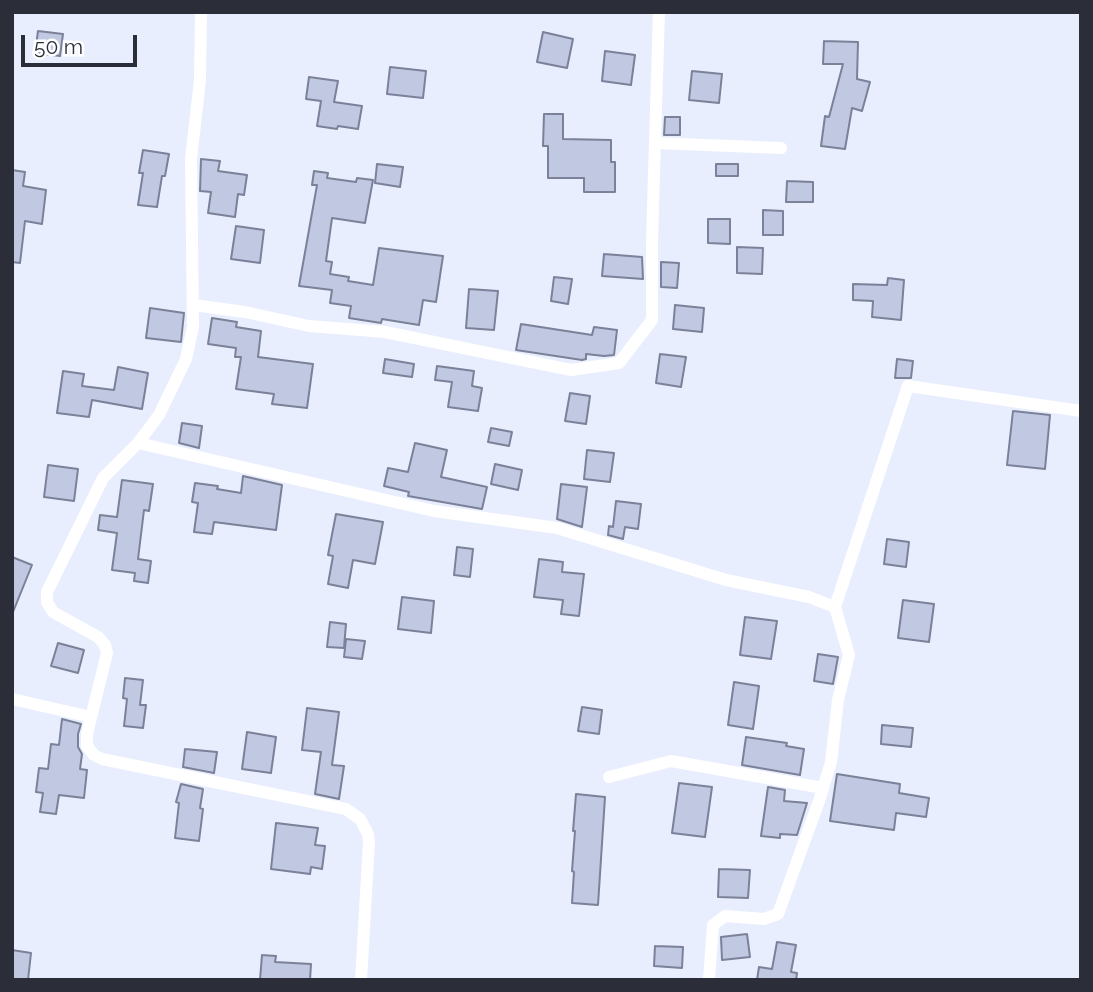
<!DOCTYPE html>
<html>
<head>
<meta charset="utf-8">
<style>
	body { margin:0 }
	#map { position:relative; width:1093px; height:992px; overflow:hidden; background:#e9eefe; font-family:Raleway,sans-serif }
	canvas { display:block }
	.frame { position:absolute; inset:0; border:14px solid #2b2e38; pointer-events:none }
	.scale { position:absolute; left:21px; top:35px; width:116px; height:32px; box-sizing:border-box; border:4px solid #2b2e38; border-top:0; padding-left:9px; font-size:21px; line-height:24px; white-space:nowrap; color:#2b2e38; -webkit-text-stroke:5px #fff; paint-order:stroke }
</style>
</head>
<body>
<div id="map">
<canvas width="1093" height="992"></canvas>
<div class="frame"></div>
<div class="scale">50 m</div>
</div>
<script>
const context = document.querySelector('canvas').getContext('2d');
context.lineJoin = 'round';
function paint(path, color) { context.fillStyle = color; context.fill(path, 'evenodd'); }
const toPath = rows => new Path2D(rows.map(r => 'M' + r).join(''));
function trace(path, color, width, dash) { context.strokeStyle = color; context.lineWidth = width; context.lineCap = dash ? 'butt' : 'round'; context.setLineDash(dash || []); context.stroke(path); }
const building = toPath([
	[38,31,63,34,60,56,35,53,38,31],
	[543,32,573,39,567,68,537,62,543,32],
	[824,41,858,42,857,79,870,82,862,111,852,108,845,149,821,146,825,116,829,117,843,64,823,64,824,41],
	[605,51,635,55,631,85,602,81,605,51],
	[390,67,426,71,423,98,387,94,390,67],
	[692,71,722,74,719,103,689,100,692,71],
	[309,77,338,81,334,102,362,106,358,129,338,126,337,129,317,126,321,101,306,99,309,77],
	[544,114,563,114,563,139,611,140,611,162,615,162,615,192,584,192,584,178,548,178,548,146,543,146,544,114],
	[665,117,680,117,680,135,664,135,665,117],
	[143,150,169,154,165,176,162,176,157,207,138,205,143,173,139,173,143,150],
	[201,159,220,161,218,171,247,175,244,195,238,194,235,217,208,213,211,192,200,191,201,159],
	[377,164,403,167,400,187,375,183,377,164],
	[716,164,738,164,738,176,716,176,716,164],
	[12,170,25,172,23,186,46,190,42,224,25,221,20,263,12,262,12,170],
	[314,171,328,173,327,178,356,182,357,178,373,180,365,223,332,218,326,261,332,262,330,274,349,277,348,281,373,285,379,248,443,256,436,302,423,300,419,325,382,319,381,323,349,318,351,306,330,303,332,290,299,286,317,185,312,185,314,171],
	[787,181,813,182,813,202,786,202,787,181],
	[763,210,783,211,783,235,763,235,763,210],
	[708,219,730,219,730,244,708,243,708,219],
	[236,226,264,230,260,263,231,259,236,226],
	[737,247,763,248,762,274,737,273,737,247],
	[604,254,642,257,643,279,602,276,604,254],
	[661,262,679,263,677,288,661,287,661,262],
	[554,277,572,279,568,304,551,301,554,277],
	[888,278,904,280,901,320,872,317,873,301,853,300,853,284,887,285,888,278],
	[469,289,498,291,494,330,466,328,469,289],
	[675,305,704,308,702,332,673,329,675,305],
	[150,308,184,313,181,342,146,338,150,308],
	[212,318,237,322,236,327,261,331,258,357,313,364,307,408,272,404,274,394,236,389,241,357,235,357,236,348,208,344,212,318],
	[521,324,592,335,594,327,617,330,614,355,604,356,586,354,586,359,582,360,516,350,521,324],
	[660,354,686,357,681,387,656,383,660,354],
	[385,359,414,364,412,377,383,373,385,359],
	[897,359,913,361,911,378,895,378,897,359],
	[437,366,474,371,472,386,482,388,478,411,448,407,452,382,435,380,437,366],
	[118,367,148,373,142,409,92,400,89,417,57,413,63,371,84,374,82,386,114,390,118,367],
	[570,393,590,396,586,424,565,421,570,393],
	[1013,411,1050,415,1045,469,1007,465,1013,411],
	[182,423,202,426,199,448,179,443,182,423],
	[491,428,512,432,509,446,488,442,491,428],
	[415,443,447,450,441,477,487,487,482,509,408,496,409,492,384,486,388,468,408,472,415,443],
	[587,450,614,453,610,482,584,479,587,450],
	[495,464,522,470,518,490,491,484,495,464],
	[48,465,78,469,74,501,44,497,48,465],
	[243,476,282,485,276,530,214,522,212,534,194,532,198,503,192,502,195,483,218,486,217,489,241,493,243,476],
	[122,480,153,484,149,511,144,510,138,559,151,561,148,583,134,581,135,573,112,570,117,533,98,530,100,515,117,517,122,480],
	[561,484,587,487,582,527,557,519,561,484],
	[616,501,641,504,638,529,625,527,623,539,608,535,609,526,613,527,616,501],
	[336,514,383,522,375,564,353,560,348,588,328,584,333,556,328,555,336,514],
	[887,539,909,542,906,567,884,564,887,539],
	[457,547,473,549,470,577,454,575,457,547],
	[12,557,32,565,13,612,12,612,12,557],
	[539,559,563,562,562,572,584,574,579,616,561,614,563,600,534,597,539,559],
	[402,597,434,601,431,633,398,629,402,597],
	[903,600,934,604,929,642,898,638,903,600],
	[745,617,777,621,771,659,740,655,745,617],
	[330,622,346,624,344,648,327,647,330,622],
	[346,639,365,641,362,659,344,657,346,639],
	[58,643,84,650,78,673,51,666,58,643],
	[818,654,838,657,833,684,814,681,818,654],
	[125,678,143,680,140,705,146,705,143,728,124,726,127,699,123,698,125,678],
	[734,682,759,686,753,729,728,725,734,682],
	[582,707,602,710,599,734,578,731,582,707],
	[307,708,339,712,332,765,344,766,339,799,315,794,321,752,302,750,307,708],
	[62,719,81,724,78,734,78,747,82,754,80,769,87,770,84,798,59,795,56,814,40,812,43,793,36,792,39,768,48,769,51,744,59,745,62,719],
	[882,725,913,728,911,747,881,744,882,725],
	[247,732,276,737,271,773,242,769,247,732],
	[746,737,787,743,786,746,804,749,800,775,742,765,746,737],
	[185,749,217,752,214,773,183,767,185,749],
	[837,774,900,784,899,793,929,798,926,817,896,813,894,830,830,821,837,774],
	[679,783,712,787,705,837,672,833,679,783],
	[181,784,203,789,200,808,203,809,199,841,175,838,179,803,176,802,181,784],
	[768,787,785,790,784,801,807,803,797,835,780,834,780,838,761,836,768,787],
	[576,794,605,797,598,905,572,903,574,872,572,871,575,831,573,831,576,794],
	[276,823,318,828,315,845,325,846,322,869,311,867,310,874,271,869,276,823],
	[719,869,750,870,748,898,718,897,719,869],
	[747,934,750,957,722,960,721,937,747,934],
	[777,942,796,945,791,972,797,973,796,980,757,980,759,967,772,969,777,942],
	[655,946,683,947,682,968,654,966,655,946],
	[12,950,31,953,28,980,12,980,12,950],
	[262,955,276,956,275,962,311,964,310,980,260,980,262,955]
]);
paint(building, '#c1c9e2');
trace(building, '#7a8198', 2);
trace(toPath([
	[201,12,200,80,191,159,193,327,186,359,159,415,138,443,103,478,47,592,47,602,53,612,98,637,105,645,107,653,87,734,87,746,94,755,102,759,346,809,360,819,368,834,369,842,361,980],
	[655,143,781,148],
	[193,305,245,312,309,326,385,332,571,370,619,363,652,320,652,239,659,12],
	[138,443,434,511,557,528,726,580,809,597,835,607,849,655,838,700,831,762,819,801,778,914,764,919,725,916,713,925,709,980],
	[835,607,908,386,1081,411],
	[12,699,91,717],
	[609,777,671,761,823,788]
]), '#fff', 12);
</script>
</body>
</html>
